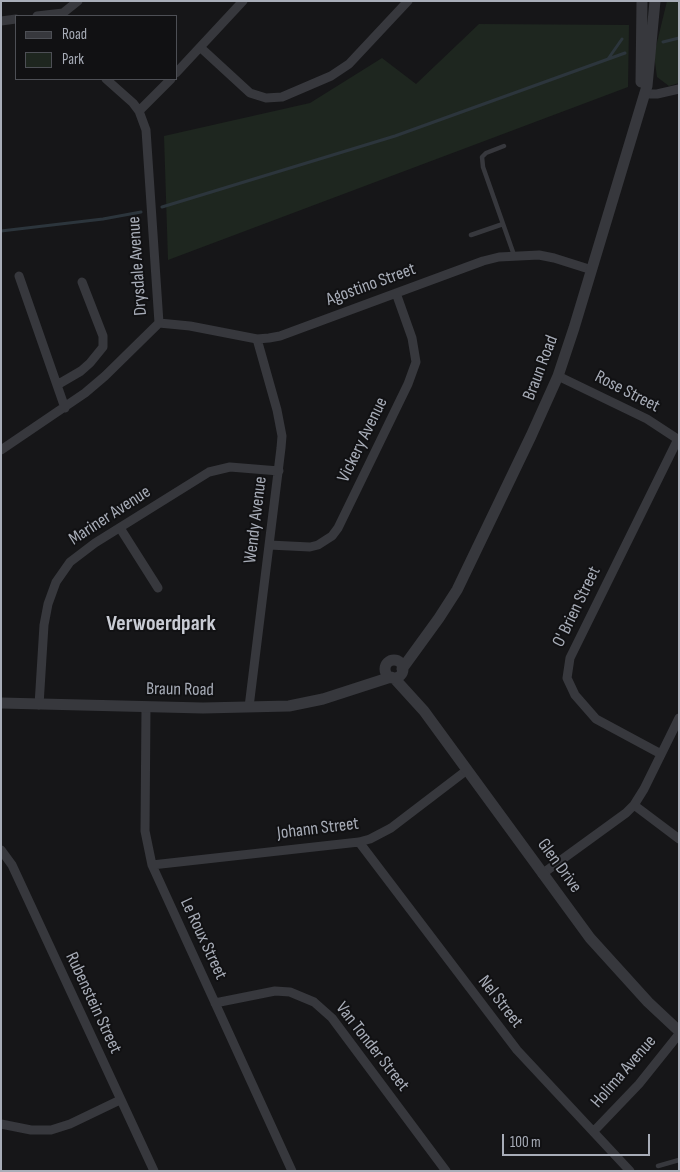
<!DOCTYPE html>
<html>
<head>
<meta charset="utf-8">
<style>
	body { margin:0 }
	#map { position:relative; width:680px; height:1172px; overflow:hidden; background:#161618; font-family:"Sofia Sans Condensed",sans-serif }
	canvas { display:block }
	.frame { position:absolute; inset:0; border:2px solid #a8adb8; pointer-events:none }
	.legend { position:absolute; left:15px; top:15px; width:162px; height:65px; box-sizing:border-box; background:#111113; border:1px solid #4d4f55; margin:0; padding:6px 9px; list-style:none; font-size:15px; color:#a8adb8 }
	.legend li { display:flex; align-items:center; gap:10px; height:25px }
	.legend b { width:25px; border:1px solid #4d4f55 }
	.scale { position:absolute; left:502px; top:1134px; width:148px; height:22px; box-sizing:border-box; border:2px solid #a8adb8; border-top:0; padding-left:6px; font-size:15px; line-height:18px; white-space:nowrap; color:#a8adb8; -webkit-text-stroke:4px #111113; paint-order:stroke }
</style>
</head>
<body>
<div id="map">
<canvas width="680" height="1172"></canvas>
<div class="frame"></div>
<ul class="legend">
<li><b style="height:6px;background:#37383d"></b>Road</li>
<li><b style="height:14px;background:#1e261f"></b>Park</li>
</ul>
<div class="scale">100 m</div>
</div>
<script>
const context = document.querySelector('canvas').getContext('2d');
context.lineJoin = 'round';
function paint(path, color) { context.fillStyle = color; context.fill(path, 'evenodd'); }
const toPath = rows => new Path2D(rows.map(r => 'M' + r).join(''));
function trace(path, color, width, dash) { context.strokeStyle = color; context.lineWidth = width; context.lineCap = dash ? 'butt' : 'round'; context.setLineDash(dash || []); context.stroke(path); }
function label(font, color, halo, rows, align = 'center') {
  context.font = font + ' "Sofia Sans Condensed",sans-serif'; context.lineWidth = 4; context.setLineDash([]); context.textBaseline = 'middle'; context.strokeStyle = halo; context.fillStyle = color; for (const [text, x, y, turn = 0] of rows) {
    context.save(); context.translate(x, y); context.rotate((+turn || 0) * Math.PI / 180); context.textAlign = isNaN(turn) ? turn : align; if (halo) context.strokeText(text, 0, 0); context.fillText(text, 0, 0); context.restore();
  }
}
paint(toPath([
	[667,1,679,1,679,83,669,86,657,77,654,55],
	[479,24,629,25,628,87,168,260,164,136,310,103,382,58,416,84]
]), '#1e261f');
trace(toPath([
	[663,42,679,38],
	[608,59,622,39],
	[162,207,395,136,625,53],
	[1,231,103,219,141,212]
]), '#2c353c', 3);
trace(toPath([
	[504,146,486,153,482,157,483,167,514,255],
	[471,235,503,224],
	[658,1166,679,1160]
]), '#37383d', 4.5);
trace(toPath([
	[37,16,63,13,78,1],
	[1,21,16,19],
	[201,48,250,93,266,98,282,97,331,76,349,64,408,1],
	[176,73,243,1],
	[644,94,657,94,679,89],
	[139,111,171,79],
	[19,276,65,408],
	[159,323,190,326,257,339,269,338,280,336,483,261,499,257,539,255,554,258,592,270],
	[558,376,647,419,679,440],
	[57,385,81,371,90,363,103,347,103,336,82,282],
	[1,450,85,393,105,376,159,323,146,130,139,111,133,103,106,79],
	[120,528,158,588],
	[269,545,310,547,318,545,332,536,338,528,408,384,416,362,412,338,396,293],
	[39,705,44,625,48,604,56,582,70,562,95,543,209,472,230,467,279,471],
	[146,707,145,831,152,865,292,1171],
	[249,707,281,448,282,436,277,410,257,339],
	[661,754,596,719,575,695,567,678,570,658,678,439],
	[634,805,679,839],
	[359,842,517,1050,630,1171],
	[1,850,12,865,154,1171],
	[152,865,359,842,370,839,391,828,467,770],
	[542,874,626,813,634,805,644,789,679,718],
	[215,1003,275,991,290,992,314,1002,332,1018,446,1171],
	[1,1124,31,1130,51,1130,70,1124,120,1100],
	[594,1131,639,1084,679,1034]
]), '#37383d', 9);
trace(toPath([
	[641,82,642,1],
	'385 669a9 9 0 1 1 18 0a9 9 0 1 1-18 0Z',
	[402,669,439,618,457,590,531,436,558,376,574,328,647,86,655,1],
	[394,678,424,711,590,938,648,1002,679,1031],
	[1,703,203,708,289,706,323,699,391,677]
]), '#37383d', 11);
label('18px', '#a8adb8', '#111113', [
	["Drysdale Avenue",138,266,-94],
	["Agostino Street",371,285,-20],
	["Braun Road",541,368,-69],
	["Rose Street",627,392,27],
	["Vickery Avenue",363,440,-64],
	["Mariner Avenue",110,516,-33],
	["Wendy Avenue",256,520,-83],
	["O' Brien Street",577,607,-64],
	["Braun Road",180,690,1],
	["Johann Street",318,829,-7],
	["Glen Drive",559,866,54],
	["Le Roux Street",203,939,65],
	["Nel Street",500,1002,52],
	["Rubenstein Street",93,1003,65],
	["Van Tonder Street",372,1047,52],
	["Holima Avenue",624,1072,-49]
]);
label('bold 22px', '#c9ccd4', '#111113', [
	["Verwoerdpark",161,624]
]);
</script>
</body>
</html>
